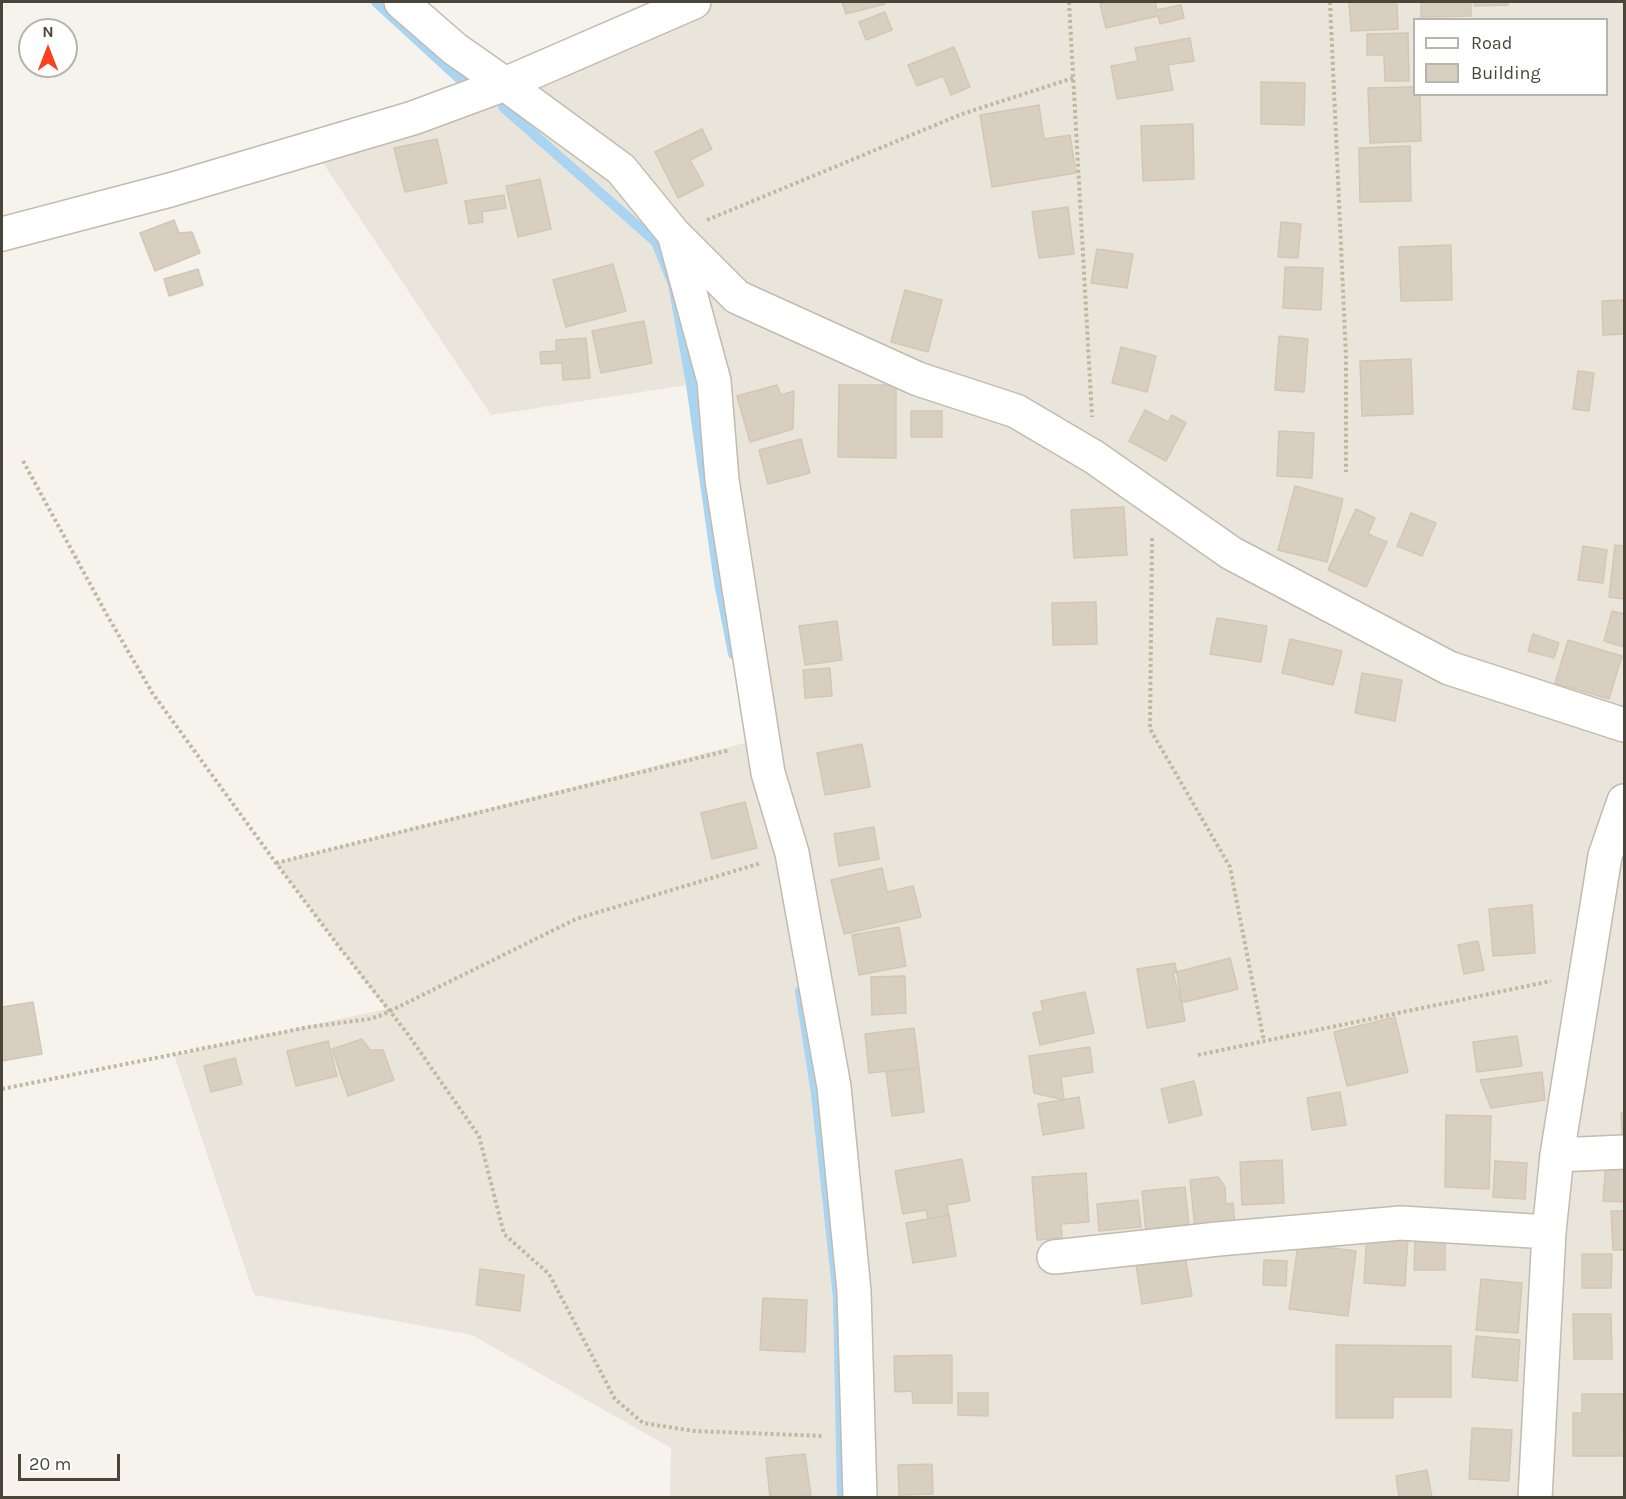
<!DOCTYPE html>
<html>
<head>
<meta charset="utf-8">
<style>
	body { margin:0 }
	#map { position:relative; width:1626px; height:1499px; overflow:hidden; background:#f6f3ec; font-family:Karla,sans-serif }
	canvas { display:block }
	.frame { position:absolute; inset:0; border:3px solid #4b4439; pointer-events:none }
	.legend { position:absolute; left:1413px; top:18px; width:195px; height:78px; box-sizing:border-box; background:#fff; border:2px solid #b7b4b0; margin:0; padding:8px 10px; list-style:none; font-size:18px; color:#4b4439 }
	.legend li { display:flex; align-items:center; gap:12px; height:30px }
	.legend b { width:30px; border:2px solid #b7b4b0 }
	.north { position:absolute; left:18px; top:18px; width:60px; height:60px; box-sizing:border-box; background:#fff; border:2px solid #b7b4b0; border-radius:50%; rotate:0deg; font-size:16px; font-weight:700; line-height:24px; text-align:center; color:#4b4439 }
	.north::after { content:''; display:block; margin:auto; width:21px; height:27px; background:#fc3f1d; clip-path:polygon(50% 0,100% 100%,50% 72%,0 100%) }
	.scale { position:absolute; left:18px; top:1454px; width:102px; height:27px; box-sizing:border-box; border:3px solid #4b4439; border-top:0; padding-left:8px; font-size:18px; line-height:21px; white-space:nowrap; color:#4b4439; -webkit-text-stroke:4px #fff; paint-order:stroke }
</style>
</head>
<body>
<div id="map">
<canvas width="1626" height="1499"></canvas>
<div class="frame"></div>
<ul class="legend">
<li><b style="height:8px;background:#fff"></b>Road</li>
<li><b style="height:16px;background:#d8cfc1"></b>Building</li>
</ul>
<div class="north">N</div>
<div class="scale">20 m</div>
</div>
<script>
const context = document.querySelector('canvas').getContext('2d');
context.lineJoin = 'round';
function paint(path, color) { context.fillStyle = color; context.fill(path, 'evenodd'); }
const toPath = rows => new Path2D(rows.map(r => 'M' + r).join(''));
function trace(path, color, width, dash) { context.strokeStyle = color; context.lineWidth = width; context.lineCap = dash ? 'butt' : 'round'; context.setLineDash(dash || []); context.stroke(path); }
paint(toPath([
	[689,2,1624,2,1624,1497,670,1497,671,1448,472,1335,254,1295,174,1055,386,1009,276,863,760,739,714,381,491,415,313,148],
	[1414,20,1606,20,1606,94,1414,94]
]), '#eae5da');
trace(toPath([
	[376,2,462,81],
	[503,107,656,242,673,284,691,384,719,582,733,654],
	[800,991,816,1094,838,1298,842,1498]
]), '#a9d4f2', 10);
const building = toPath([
	[842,2,885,2,885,4,846,14,842,2],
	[1108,2,1155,2,1157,10,1181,5,1184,18,1160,24,1158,16,1106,28,1100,4,1108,2],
	[1349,2,1374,2,1374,4,1397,4,1398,29,1351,31,1349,2],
	[1421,2,1471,2,1471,16,1421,17,1421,2],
	[1474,2,1508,2,1508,5,1474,6,1474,2],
	[885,12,892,30,866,40,859,22,885,12],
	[1408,33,1409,81,1385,81,1384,55,1367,55,1367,34,1408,33],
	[1190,38,1194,61,1168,65,1173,90,1117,99,1111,66,1138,61,1135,48,1190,38],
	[954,47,970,87,951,95,943,76,917,86,908,65,954,47],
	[1261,82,1305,83,1304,125,1261,124,1261,82],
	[1414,87,1414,94,1420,94,1421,141,1370,143,1368,88,1414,87],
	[1039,105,1044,139,1070,135,1076,173,992,187,980,115,1039,105],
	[1193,124,1194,179,1143,181,1141,126,1193,124],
	[702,129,712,149,690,160,704,185,678,198,655,152,702,129],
	[437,139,447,183,405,192,394,148,437,139],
	[1410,146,1411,201,1360,202,1359,148,1410,146],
	[540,179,551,229,518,237,506,186,540,179],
	[504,195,506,208,482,212,483,222,469,224,465,201,504,195],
	[1068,207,1074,254,1039,258,1032,212,1068,207],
	[174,220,179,233,192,232,200,253,155,271,140,233,174,220],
	[1281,222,1301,224,1298,258,1278,257,1281,222],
	[1451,245,1452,300,1401,301,1399,247,1451,245],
	[1097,249,1133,254,1127,288,1091,283,1097,249],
	[613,264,626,311,566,327,553,280,613,264],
	[1285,267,1323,268,1321,310,1283,308,1285,267],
	[198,269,203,285,169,296,164,279,198,269],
	[905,290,942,300,928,352,891,342,905,290],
	[1624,300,1624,334,1603,335,1602,301,1624,300],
	[644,321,652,363,601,373,592,331,644,321],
	[1279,336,1308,339,1304,392,1275,390,1279,336],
	[586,338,590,378,563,380,562,363,541,364,540,352,556,351,556,340,586,338],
	[1121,347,1156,356,1147,392,1112,383,1121,347],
	[1411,359,1413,414,1362,416,1360,361,1411,359],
	[1578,371,1594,373,1589,411,1573,409,1578,371],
	[777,385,781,395,794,391,793,429,750,442,737,396,777,385],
	[839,385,896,385,896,458,838,457,839,385],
	[1145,410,1168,422,1172,415,1186,423,1166,461,1129,441,1145,410],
	[911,411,942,411,942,437,911,437,911,411],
	[1279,431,1314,433,1312,478,1277,476,1279,431],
	[801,439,810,473,768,484,759,450,801,439],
	[1295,486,1343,499,1327,562,1278,550,1295,486],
	[1124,507,1127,555,1074,558,1071,510,1124,507],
	[1356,509,1375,518,1368,534,1387,542,1366,587,1328,570,1356,509],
	[1411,513,1436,523,1422,556,1397,546,1411,513],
	[1615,545,1624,546,1624,599,1609,597,1615,545],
	[1583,546,1607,550,1603,583,1578,580,1583,546],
	[1096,602,1097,644,1053,645,1052,603,1096,602],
	[1612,611,1624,614,1624,647,1604,641,1612,611],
	[1217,618,1267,626,1261,662,1210,654,1217,618],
	[837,621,842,660,805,665,799,626,837,621],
	[1533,634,1559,643,1554,658,1528,651,1533,634],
	[1290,639,1342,651,1333,685,1282,673,1290,639],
	[1568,640,1622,656,1609,699,1555,683,1568,640],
	[830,668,832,696,805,698,803,670,830,668],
	[1362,673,1402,680,1395,721,1355,713,1362,673],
	[862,744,870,787,825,795,817,753,862,744],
	[745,802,757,848,712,859,701,813,745,802],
	[874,827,879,859,839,866,834,834,874,827],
	[882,868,887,892,913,886,921,917,844,934,831,880,882,868],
	[1532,905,1535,953,1493,956,1489,909,1532,905],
	[899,927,906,966,859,975,852,935,899,927],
	[1478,941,1484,970,1464,974,1458,945,1478,941],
	[1230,958,1238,989,1181,1003,1173,973,1230,958],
	[1175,963,1185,1021,1147,1028,1137,969,1175,963],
	[905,976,906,1013,872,1015,871,977,905,976],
	[1085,992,1094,1033,1040,1045,1033,1013,1043,1011,1041,1001,1085,992],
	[33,1002,42,1054,2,1061,2,1007,33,1002],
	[1395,1017,1408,1072,1347,1086,1334,1032,1395,1017],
	[914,1028,919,1068,869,1073,865,1034,914,1028],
	[1517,1036,1522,1066,1477,1072,1473,1042,1517,1036],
	[362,1039,370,1050,383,1050,394,1080,348,1096,332,1049,362,1039],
	[328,1041,337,1076,296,1086,287,1051,328,1041],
	[1090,1047,1093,1072,1061,1077,1064,1100,1034,1093,1029,1056,1090,1047],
	[235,1058,242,1084,211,1092,204,1066,235,1058],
	[919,1068,924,1112,892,1116,886,1072,919,1068],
	[1542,1072,1545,1100,1491,1108,1480,1080,1542,1072],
	[1194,1081,1202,1115,1169,1123,1161,1089,1194,1081],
	[1340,1092,1346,1125,1312,1130,1307,1098,1340,1092],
	[1079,1097,1084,1128,1043,1135,1038,1104,1079,1097],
	[1621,1113,1624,1113,1624,1134,1622,1134,1621,1113],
	[1446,1115,1491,1116,1489,1189,1445,1187,1446,1115],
	[962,1159,970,1201,947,1205,949,1215,928,1219,926,1210,903,1214,895,1171,962,1159],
	[1282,1160,1284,1203,1242,1205,1240,1162,1282,1160],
	[1495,1161,1527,1163,1525,1199,1493,1197,1495,1161],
	[1606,1161,1624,1162,1624,1202,1603,1201,1606,1161],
	[1086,1173,1089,1222,1061,1224,1062,1238,1037,1240,1032,1177,1086,1173],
	[1218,1177,1225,1187,1226,1204,1233,1203,1235,1225,1195,1229,1190,1180,1218,1177],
	[1185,1187,1189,1227,1146,1232,1142,1191,1185,1187],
	[1138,1200,1141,1227,1099,1231,1097,1204,1138,1200],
	[1611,1211,1624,1211,1624,1250,1613,1250,1611,1211],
	[949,1215,956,1256,913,1263,906,1223,949,1215],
	[1367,1233,1408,1236,1405,1286,1364,1283,1367,1233],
	[1415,1237,1445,1237,1445,1270,1414,1270,1415,1237],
	[1298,1244,1356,1251,1348,1316,1289,1309,1298,1244],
	[1184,1250,1192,1296,1142,1304,1135,1258,1184,1250],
	[1582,1254,1612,1254,1611,1288,1582,1288,1582,1254],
	[1264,1260,1287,1261,1286,1286,1263,1285,1264,1260],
	[480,1269,524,1275,520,1311,476,1305,480,1269],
	[1481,1279,1522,1283,1518,1333,1476,1330,1481,1279],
	[763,1298,807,1300,805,1352,760,1350,763,1298],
	[1573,1314,1611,1314,1612,1359,1574,1359,1573,1314],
	[1476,1336,1520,1340,1517,1381,1472,1377,1476,1336],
	[1336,1345,1451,1346,1451,1397,1393,1397,1393,1418,1336,1418,1336,1345],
	[952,1355,952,1403,913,1403,912,1391,895,1392,894,1356,952,1355],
	[958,1393,988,1393,988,1416,958,1415,958,1393],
	[1582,1394,1623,1394,1624,1456,1573,1456,1573,1413,1582,1413,1582,1394],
	[1472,1428,1512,1430,1509,1481,1469,1479,1472,1428],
	[805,1454,811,1495,794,1498,770,1498,766,1458,805,1454],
	[932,1464,933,1494,899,1495,898,1465,932,1464],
	[1427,1470,1432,1498,1399,1498,1396,1476,1427,1470]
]);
paint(building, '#d8cfc1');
trace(building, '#d3c7b4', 1.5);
const minor = toPath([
	[401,2,455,49,505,84,621,169,674,234,714,381,722,480,768,773,792,853,834,1087,854,1291,860,1498],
	[2,234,170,190,413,118,505,84,694,2],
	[675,235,737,297,918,379,1016,411,1094,457,1231,553,1449,668,1624,725],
	[1557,1155,1624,1152],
	[1054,1257,1218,1239,1401,1223,1549,1232],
	[1535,1498,1549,1232,1557,1155,1605,856,1624,801]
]);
trace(minor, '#c2bbae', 36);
trace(toPath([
	[1069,2,1092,417],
	[1330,2,1346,357,1346,472],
	[707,220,962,114,1073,78],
	[23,461,107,615,153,694,276,863,340,948,407,1033,479,1136,504,1234,549,1274,615,1399,643,1423,694,1431,824,1436],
	[1152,538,1150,729,1230,867,1264,1041],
	[276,863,730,750],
	[1198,1055,1551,981],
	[2,1089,309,1027,369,1019,382,1015,576,919,761,863]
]), '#c4b79f', 4, [3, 3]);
trace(minor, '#fff', 33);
</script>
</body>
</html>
